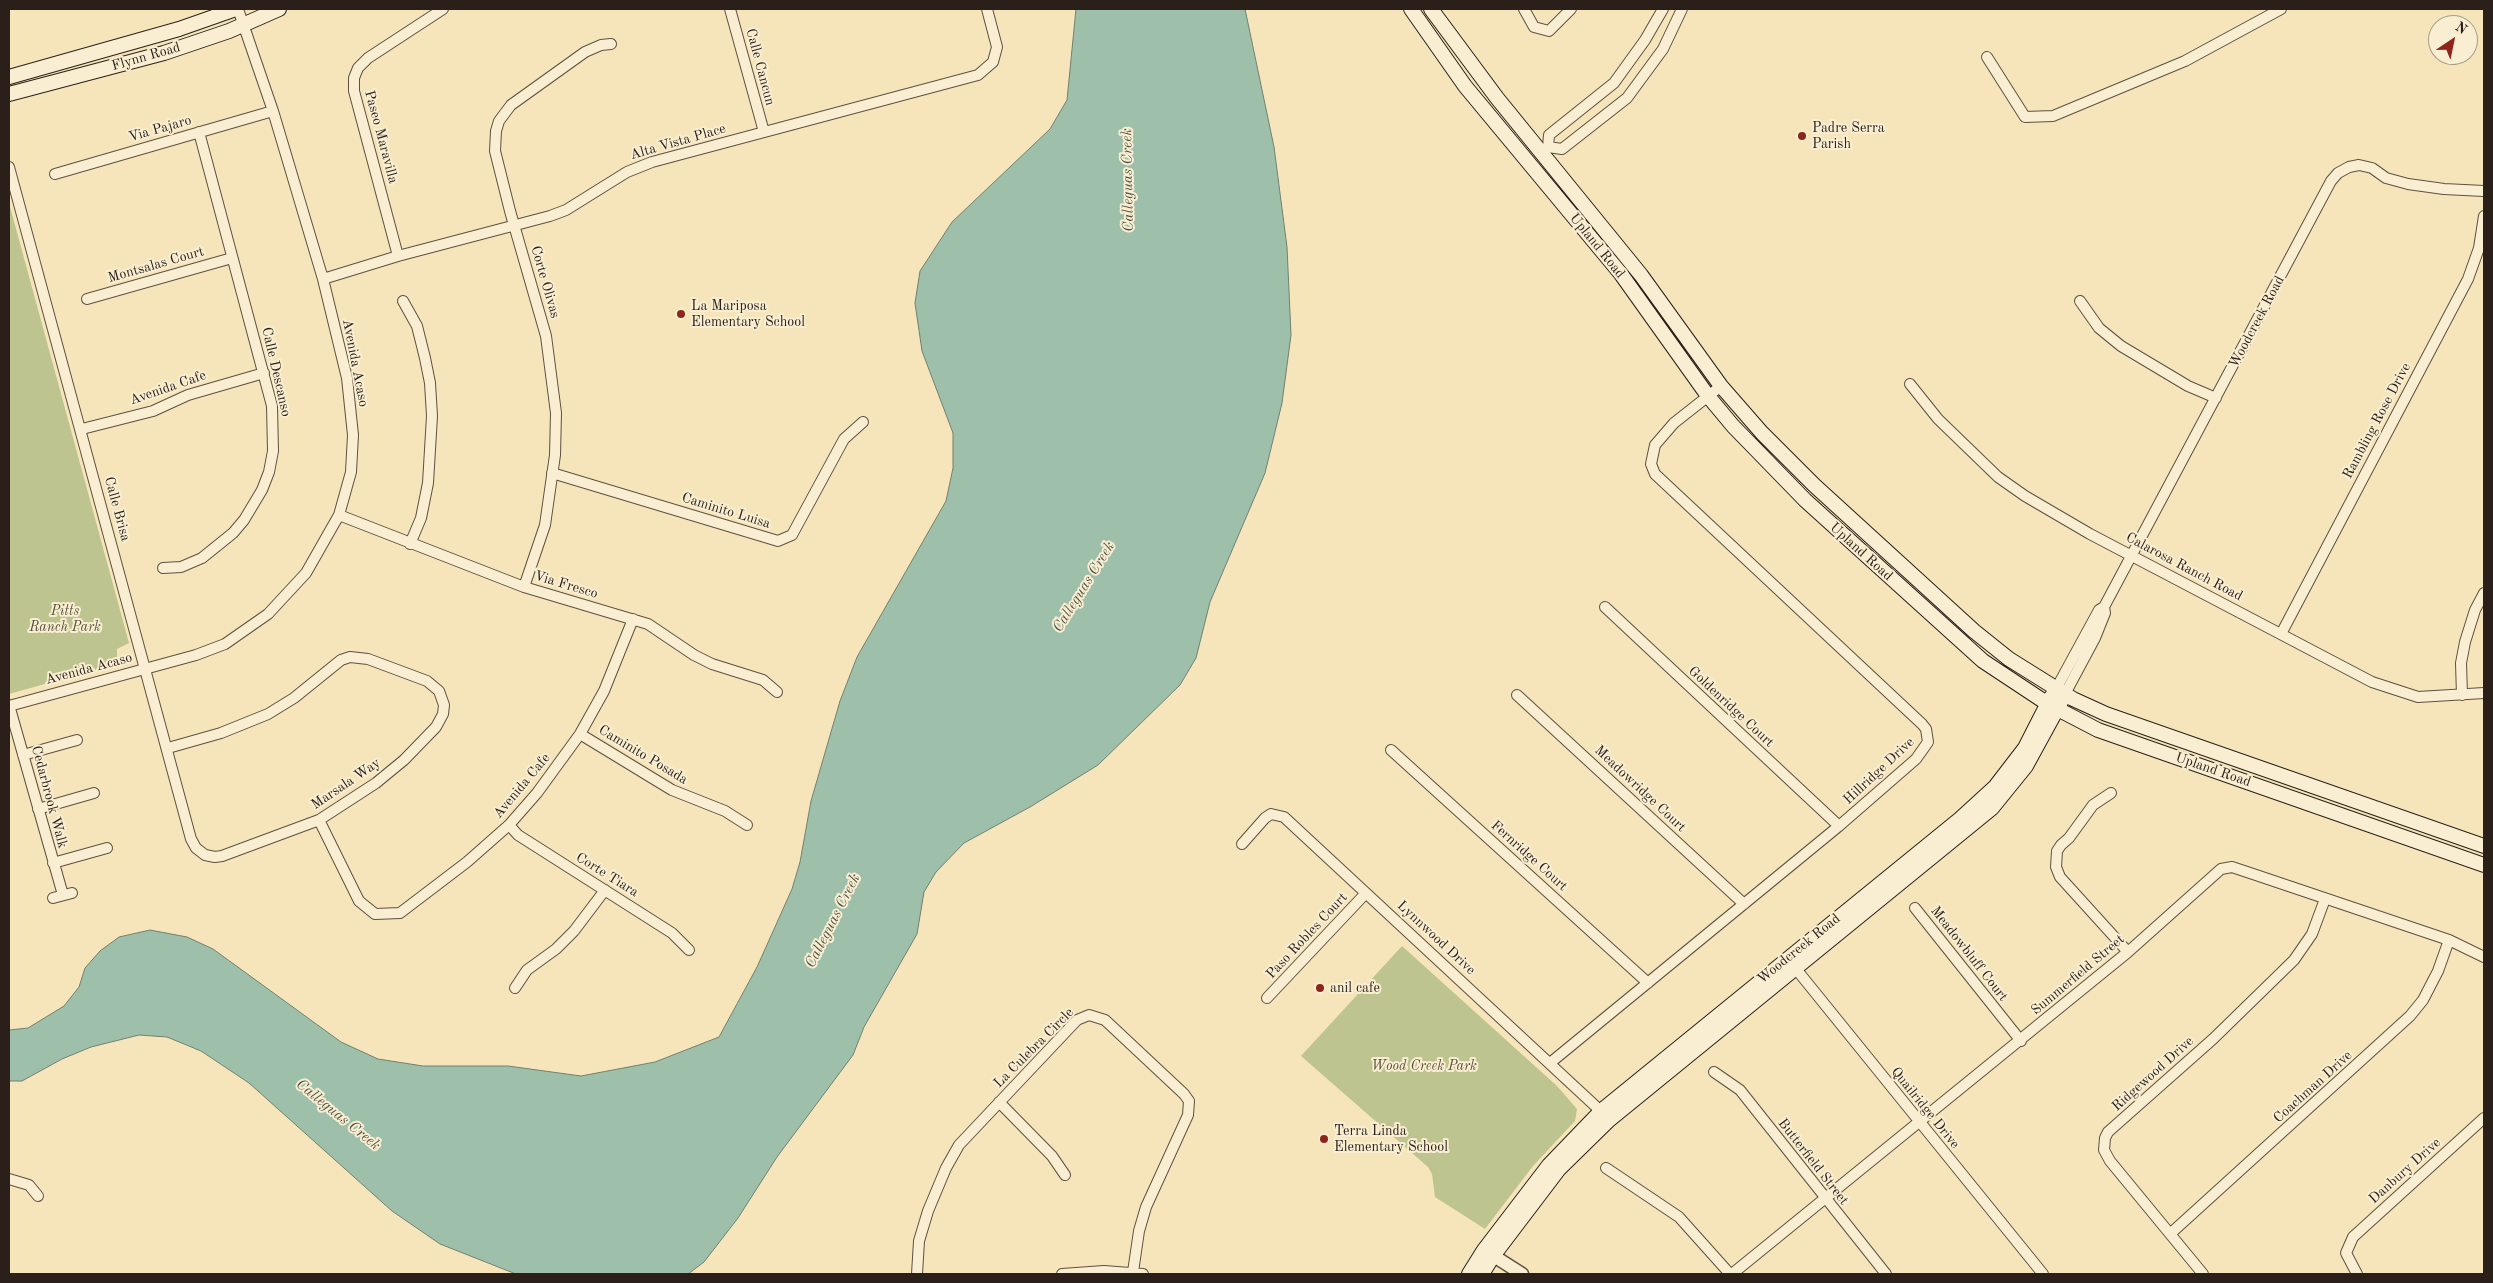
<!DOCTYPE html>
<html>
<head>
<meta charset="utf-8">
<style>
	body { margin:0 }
	#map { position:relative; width:2493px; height:1283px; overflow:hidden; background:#f6e5ba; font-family:"Old Standard TT",serif }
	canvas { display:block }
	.frame { position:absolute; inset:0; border:10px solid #2a2019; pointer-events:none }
	.north { position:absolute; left:2428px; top:15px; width:50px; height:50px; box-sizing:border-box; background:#f9eed2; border:1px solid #a69c88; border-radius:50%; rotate:34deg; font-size:14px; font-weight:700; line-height:20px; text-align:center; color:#2a2019 }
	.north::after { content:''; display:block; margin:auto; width:18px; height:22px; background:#8f2418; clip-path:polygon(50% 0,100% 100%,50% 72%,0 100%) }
</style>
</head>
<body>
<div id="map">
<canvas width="2493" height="1283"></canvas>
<div class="frame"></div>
<div class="north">N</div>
</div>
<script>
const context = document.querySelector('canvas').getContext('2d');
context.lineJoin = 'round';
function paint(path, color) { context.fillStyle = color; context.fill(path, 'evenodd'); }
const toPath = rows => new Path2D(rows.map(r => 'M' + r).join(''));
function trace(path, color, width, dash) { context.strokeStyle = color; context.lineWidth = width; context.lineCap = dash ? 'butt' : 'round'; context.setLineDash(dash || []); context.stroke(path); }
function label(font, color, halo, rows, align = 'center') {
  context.font = font + ' "Old Standard TT",serif'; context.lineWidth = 4; context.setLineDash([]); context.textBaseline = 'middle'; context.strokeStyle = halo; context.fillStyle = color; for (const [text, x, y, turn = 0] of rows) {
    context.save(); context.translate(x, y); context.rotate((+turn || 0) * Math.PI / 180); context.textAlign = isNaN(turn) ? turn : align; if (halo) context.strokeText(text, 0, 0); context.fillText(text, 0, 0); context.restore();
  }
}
paint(toPath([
	[9,203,129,643,117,649,117,664,9,694],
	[1402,946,1557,1086,1577,1109,1575,1121,1533,1166,1485,1229,1435,1197,1432,1174,1428,1167,1301,1056]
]), '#bdc48f');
const water = toPath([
	[1076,9,1245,9,1274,147,1287,247,1291,335,1282,403,1265,473,1210,602,1196,658,1180,685,1098,765,1030,807,964,843,936,872,924,892,917,934,864,1027,853,1055,777,1157,738,1218,704,1262,688,1274,516,1274,440,1244,392,1211,249,1083,201,1051,167,1037,139,1035,91,1047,62,1059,22,1081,9,1081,9,1030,28,1028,64,1006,79,987,85,968,100,951,119,937,150,930,187,937,213,949,341,1042,378,1059,423,1066,508,1066,581,1076,655,1062,719,1037,757,967,792,889,800,862,811,801,840,701,857,657,946,501,953,468,953,433,922,351,915,303,920,271,952,222,1050,129,1067,100,1076,9]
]);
paint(water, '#9ec0aa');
trace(water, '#708070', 1);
const minor = toPath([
	[730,9,764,132],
	[1524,9,1534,27,1549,31,1571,9],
	[1663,9,1645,40,1614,83,1549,135,1548,147,1562,149,1627,98,1663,49,1682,9],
	[1987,57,2025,117,2053,116,2185,61,2281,9],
	[9,167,191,839,196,848,205,855,215,857,222,856,319,820,376,783,404,760,436,727,443,714,444,705,439,691,427,681,368,659,350,657,341,660,294,698,268,714,221,733,168,748],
	[55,174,273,111],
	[398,256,354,91,354,78,358,68,368,58,443,9],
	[323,279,398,256,550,216,566,210,627,172,652,162,978,75,993,62,997,47,987,9],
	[87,299,232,258],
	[403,301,417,326,425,358,430,383,432,416,428,483,421,518,410,544],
	[2080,301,2099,328,2121,346,2188,386,2216,398],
	[1910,384,1938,419,1998,477,2025,496,2090,534,2372,682,2418,697,2484,693],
	[82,429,153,411,188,395,264,373],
	[552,473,778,541,792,535,844,439,863,422],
	[339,515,524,587,648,624,694,655,712,664,763,680,777,692],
	[163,568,181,567,202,558,233,533,244,520,262,490,269,472,273,451,272,406,199,132],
	[524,587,545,525,555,455,556,413,546,336,510,211,495,151,496,131,499,121,511,105,585,52,601,45,611,44],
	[1605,607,1839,826],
	[2281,634,2468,279,2479,248,2484,216],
	[2056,689,2099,610,2104,607,2331,181,2338,173,2349,167,2359,165,2372,168,2386,178,2408,184,2444,189,2484,191],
	[2065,694,2095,638,2105,613,2104,607],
	[1517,695,1744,904],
	[2462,695,2461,663,2465,642,2475,610,2484,593],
	[9,705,63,895],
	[9,706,196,655,225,644,268,614,306,573,339,515,351,472,353,435,347,378,323,279,273,111,238,9],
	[580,734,672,790,725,811,747,825],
	[1391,750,1648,983],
	[23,755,77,740],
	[2111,793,2093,805,2069,838,2061,845,2057,851,2056,867,2060,877,2128,952],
	[38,809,94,793],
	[319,820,359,901,375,914,400,913,467,862,509,825,537,793,580,734,604,691,633,619],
	[509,825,518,835,672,933,689,950],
	[1242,844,1265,818,1271,814,1284,817,1605,1115],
	[53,863,107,848],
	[53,898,72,893],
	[1915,908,2021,1041],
	[1792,964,2043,1274],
	[515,988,527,970,556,949,574,931,605,890],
	[1267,998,1366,893],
	[1550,1063,1839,826,1916,759,1928,742,1926,729,1922,724,1655,474,1651,464,1655,445,1674,423,1721,386],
	[1714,1072,1740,1090,1886,1274],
	[999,1102,1052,1156,1065,1175],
	[1606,1168,1679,1217,1730,1274],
	[9,1179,29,1185,38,1196],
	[2170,1234,2410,1016,2423,1000,2438,971,2449,940],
	[917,1274,919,1241,928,1211,946,1168,959,1145,1077,1020,1089,1015,1105,1020,1184,1094,1189,1101,1188,1115,1146,1207,1139,1231,1133,1272],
	[1062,1274,1104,1271,1143,1274],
	[1732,1274,2128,952,2221,869,2232,867,2256,875,2449,940,2484,957],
	[2203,1274,2110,1161,2104,1150,2105,1138,2108,1132,2213,1039,2294,960,2312,934,2325,899],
	[2357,1274,2346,1253,2353,1237,2484,1118]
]);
const tertiary = toPath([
	[1486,1251,1522,1274]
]);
const secondary = toPath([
	[1411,9,1465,86,1621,274,1708,396,1733,426,1805,500,1983,661,2048,704,2098,730,2484,865],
	[1431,9,1497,98,1641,275,1721,386,1762,433,1814,485,1974,631,2009,659,2073,699,2106,714,2484,846],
	[9,77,179,29,236,9],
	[9,94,164,53,229,31,279,9],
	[1469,1274,1484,1250,1549,1165,1601,1111,1960,819,1995,787,2025,748,2051,697],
	[1482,1274,1493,1256,1559,1169,1609,1120,1992,808,2026,766,2061,702]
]);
trace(minor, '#5d5141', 12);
trace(tertiary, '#5d5141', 15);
trace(secondary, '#2a2019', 16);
trace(minor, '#f9eed2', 10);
trace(tertiary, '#f9eed2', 12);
trace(secondary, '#f9eed2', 14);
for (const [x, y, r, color] of [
	[1802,136,5,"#8f2418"],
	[681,314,5,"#8f2418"],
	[1320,988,5,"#8f2418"],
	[1324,1139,5,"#8f2418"]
]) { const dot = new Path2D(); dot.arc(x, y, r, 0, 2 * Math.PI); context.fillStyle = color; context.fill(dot); trace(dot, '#f9eed2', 2); }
label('14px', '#2a2019', '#f9eed2', [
	["Flynn Road",146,57,-16],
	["Calle Cancun",760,67,75],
	["Via Pajaro",160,129,-16],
	["Paseo Maravilla",381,137,75],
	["Alta Vista Place",678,142,-16],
	["Upland Road",1597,246,51],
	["Montsalas Court",156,265,-16],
	["Corte Olivas",545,282,74],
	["Woodcreek Road",2257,322,-62],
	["Avenida Acaso",355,363,79],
	["Calle Descanso",276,372,77],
	["Avenida Cafe",168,388,-19],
	["Rambling Rose Drive",2377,421,-62],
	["Calle Brisa",117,509,75],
	["Caminito Luisa",726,511,17],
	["Upland Road",1861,552,42],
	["Calarosa Ranch Road",2184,567,28],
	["Via Fresco",566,585,17],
	["Avenida Acaso",89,669,-15],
	["Goldenridge Court",1731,707,43],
	["Caminito Posada",643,755,31],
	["Upland Road",2213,770,19],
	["Hillridge Drive",1879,771,-43],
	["Marsala Way",346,784,-34],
	["Avenida Cafe",522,786,-50],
	["Meadowridge Court",1640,789,43],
	["Cedarbrook Walk",49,797,75],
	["Fernridge Court",1529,856,42],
	["Corte Tiara",607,875,32],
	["Paso Robles Court",1307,936,-47],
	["Lynnwood Drive",1436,938,43],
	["Woodcreek Road",1799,949,-39],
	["Meadowbluff Court",1969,954,52],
	["Summerfield Street",2078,975,-40],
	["La Culebra Circle",1034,1048,-45],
	["Ridgewood Drive",2153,1074,-42],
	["Coachman Drive",2313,1087,-42],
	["Quailridge Drive",1925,1108,51],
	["Butterfield Street",1813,1162,52],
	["Danbury Drive",2405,1171,-42]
]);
label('14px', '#2a2019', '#f9eed2', [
	["Padre Serra",1812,128],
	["Parish",1812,144],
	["La Mariposa",691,306],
	["Elementary School",691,322],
	["anil cafe",1330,988],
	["Terra Linda",1334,1131],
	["Elementary School",1334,1147]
], 'left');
label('italic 14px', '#56513c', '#f9eed2', [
	["Pitts",65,611],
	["Ranch Park",65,627],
	["Wood Creek Park",1424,1066]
]);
label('italic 15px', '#4d5044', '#f9eed2', [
	["Calleguas Creek",1128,180,-91],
	["Calleguas Creek",1084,587,-58],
	["Calleguas Creek",833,921,-63],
	["Calleguas Creek",338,1115,39]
]);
</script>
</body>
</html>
